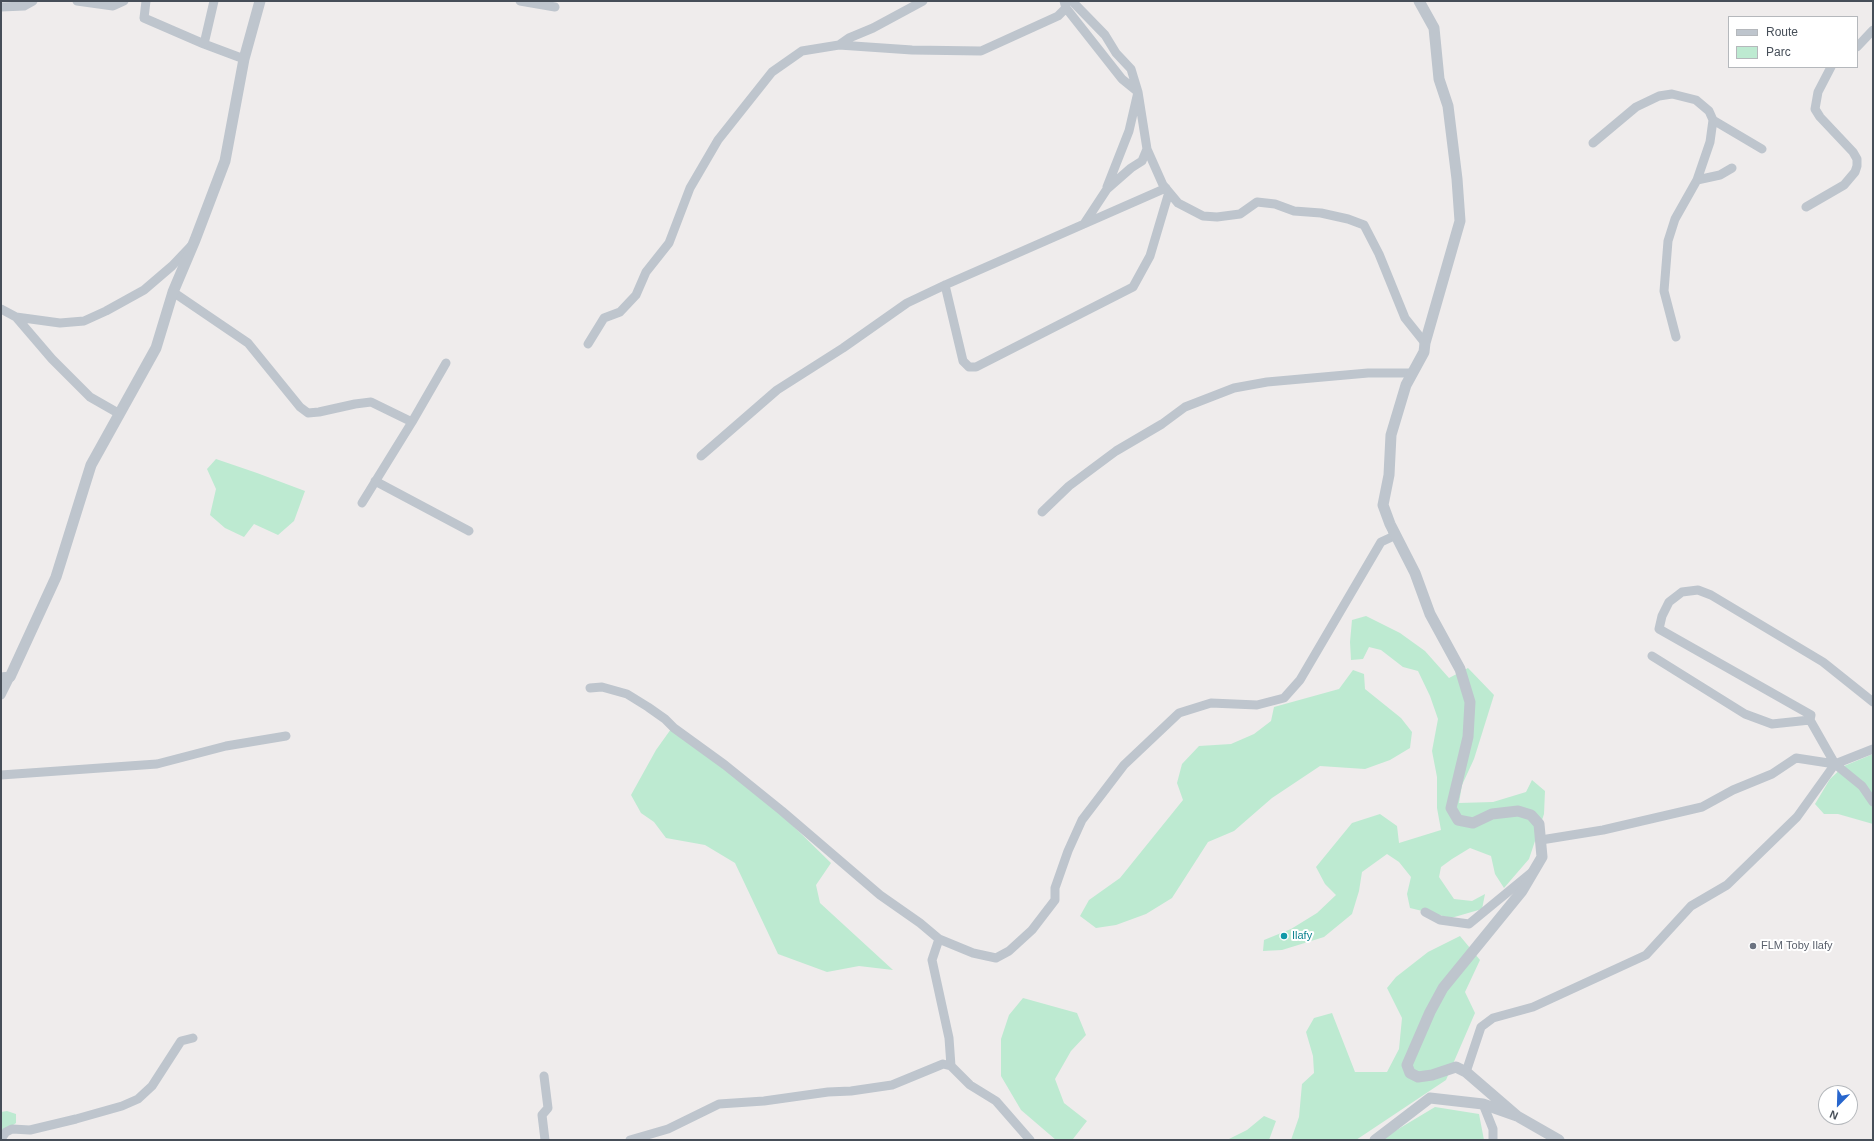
<!DOCTYPE html>
<html>
<head>
<meta charset="utf-8">
<style>
	body { margin:0 }
	#map { position:relative; width:1874px; height:1141px; overflow:hidden; background:#efecec; font-family:Arial,sans-serif }
	canvas { display:block }
	.frame { position:absolute; inset:0; border:2px solid #464e58; pointer-events:none }
	.legend { position:absolute; left:1728px; top:16px; width:130px; height:52px; box-sizing:border-box; background:#fff; border:1px solid #b5b8bc; margin:0; padding:5px 7px; list-style:none; font-size:12px; color:#464e58 }
	.legend li { display:flex; align-items:center; gap:8px; height:20px }
	.legend b { width:20px; border:1px solid #b5b8bc }
	.north { position:absolute; left:1818px; top:1085px; width:40px; height:40px; box-sizing:border-box; background:#fff; border:1px solid #b5b8bc; border-radius:50%; rotate:203deg; font-size:11px; font-weight:700; line-height:16px; text-align:center; color:#464e58 }
	.north::after { content:''; display:block; margin:auto; width:14px; height:18px; background:#2866cd; clip-path:polygon(50% 0,100% 100%,50% 72%,0 100%) }
</style>
</head>
<body>
<div id="map">
<canvas width="1874" height="1141"></canvas>
<div class="frame"></div>
<ul class="legend">
<li><b style="height:5px;background:#bec5cd"></b>Route</li>
<li><b style="height:11px;background:#bdead1"></b>Parc</li>
</ul>
<div class="north">N</div>
</div>
<script>
const context = document.querySelector('canvas').getContext('2d');
context.lineJoin = 'round';
function paint(path, color) { context.fillStyle = color; context.fill(path, 'evenodd'); }
const toPath = rows => new Path2D(rows.map(r => 'M' + r).join(''));
function trace(path, color, width, dash) { context.strokeStyle = color; context.lineWidth = width; context.lineCap = dash ? 'butt' : 'round'; context.setLineDash(dash || []); context.stroke(path); }
function label(font, color, halo, rows, align = 'center') {
  context.font = font + ' Arial,sans-serif'; context.lineWidth = 4; context.setLineDash([]); context.textBaseline = 'middle'; context.strokeStyle = halo; context.fillStyle = color; for (const [text, x, y, turn = 0] of rows) {
    context.save(); context.translate(x, y); context.rotate((+turn || 0) * Math.PI / 180); context.textAlign = isNaN(turn) ? turn : align; if (halo) context.strokeText(text, 0, 0); context.fillText(text, 0, 0); context.restore();
  }
}
paint(toPath([
	[216,459,257,473,305,491,294,521,278,535,254,524,244,537,225,528,210,515,216,489,207,469],
	[1366,616,1400,633,1425,651,1449,678,1468,668,1494,695,1474,759,1462,785,1459,803,1493,802,1526,792,1532,780,1545,791,1544,814,1529,859,1504,888,1495,874,1491,856,1470,848,1452,859,1441,867,1439,877,1454,899,1472,901,1485,894,1482,909,1451,918,1410,908,1407,894,1411,877,1399,862,1387,854,1362,872,1359,891,1352,914,1324,937,1282,950,1263,951,1264,940,1291,929,1317,913,1336,895,1325,884,1316,867,1352,823,1380,814,1397,826,1399,843,1441,830,1437,808,1437,777,1432,751,1438,719,1430,696,1418,671,1403,667,1381,650,1369,647,1363,659,1351,660,1350,642,1352,620],
	[1353,670,1364,674,1365,689,1401,718,1412,732,1410,748,1390,760,1365,769,1320,766,1272,798,1234,831,1208,842,1172,898,1146,914,1116,925,1096,928,1080,916,1089,900,1120,878,1183,800,1177,783,1182,764,1199,746,1231,744,1254,734,1271,721,1274,707,1339,689],
	[671,729,686,738,784,817,831,863,816,885,820,903,893,970,859,966,827,972,778,954,735,863,705,845,666,838,654,822,641,813,631,795,656,750],
	[1873,754,1873,824,1838,814,1824,814,1815,804,1830,779,1844,766],
	[1460,936,1480,960,1465,992,1475,1013,1446,1080,1356,1140,1291,1140,1299,1117,1302,1084,1314,1073,1313,1056,1306,1032,1314,1018,1332,1013,1355,1072,1387,1072,1399,1049,1402,1018,1387,988,1396,977,1428,952],
	[1023,998,1077,1013,1086,1035,1071,1051,1055,1079,1064,1103,1087,1121,1073,1139,1056,1140,1021,1110,1001,1076,1001,1039,1009,1015],
	[1435,1107,1479,1114,1484,1140,1380,1140],
	[7,1111,16,1114,16,1123,1,1134,1,1112],
	[1264,1116,1276,1121,1269,1140,1227,1140,1247,1130]
]), '#bdead1');
trace(toPath([
	[77,1,113,6,124,1],
	[146,1,144,18,204,44,244,59],
	[520,1,555,7],
	[1064,1,1066,8,1122,79,1138,92,1129,131,1107,187],
	[1072,1,1105,35,1116,53,1131,69,1138,92,1147,149,1163,185,1178,203,1203,216,1217,217,1240,214,1257,202,1275,204,1294,211,1321,213,1348,219,1364,225,1379,254,1405,318,1425,343],
	[1,7,24,6,33,1],
	[204,44,214,1],
	[839,45,912,50,981,51,1058,16,1066,8],
	[1857,47,1873,30],
	[1713,120,1762,149],
	[1593,143,1636,107,1659,96,1672,94,1696,100,1709,111,1713,120,1710,142,1697,180],
	[1806,207,1844,185,1855,172,1857,166,1857,159,1853,152,1820,117,1815,109,1818,92,1831,67],
	[1084,224,1166,188],
	[945,285,963,361,969,367,976,367,1133,287,1150,256,1169,192],
	[173,292,248,343,300,407,308,413,319,412,355,404,371,402,412,422,446,363],
	[1,309,16,317,60,323,84,321,106,311,144,290,172,266,191,246],
	[16,317,52,359,90,397,118,413],
	[1676,337,1664,291,1668,241,1675,219,1697,180,1720,175,1732,168],
	[588,344,604,318,620,312,636,295,646,272,669,243,690,188,718,140,772,72,802,51,839,45,849,38,873,28,923,1],
	[701,456,777,390,843,348,907,303,945,285,1084,224,1107,189,1131,168,1142,161,1147,149],
	[375,481,469,531],
	[362,503,412,422],
	[1042,512,1069,486,1116,451,1162,424,1185,407,1234,388,1267,382,1368,373,1412,373],
	[1652,656,1745,714,1772,724,1810,720,1811,715,1659,629,1662,616,1669,602,1682,592,1698,590,1711,595,1823,662,1873,702],
	[590,688,602,687,627,694,648,707,665,719,674,728,725,765,782,811,880,895,920,923,939,939,973,953,996,958,1009,951,1032,930,1055,900,1055,888,1068,851,1082,820,1124,765,1179,713,1211,703,1257,705,1284,698,1300,680,1381,542,1394,536,1392,529],
	[1,695,10,677],
	[1810,720,1835,764,1862,786,1873,802],
	[1,775,157,764,226,746,286,736],
	[1541,840,1603,830,1702,807,1733,790,1772,774,1796,758,1835,764,1873,749],
	[1425,912,1440,920,1469,924,1531,873],
	[939,939,932,960,949,1038,951,1066],
	[1466,1072,1481,1027,1493,1018,1533,1007,1646,955,1691,906,1727,885,1797,817,1835,764],
	[544,1076,548,1108,542,1115,545,1140],
	[1483,1104,1493,1129,1493,1140],
	[1,1139,6,1132,12,1129,30,1130,76,1119,122,1106,138,1099,152,1086,181,1041,193,1038],
	[630,1140,668,1129,719,1104,764,1101,828,1092,851,1091,892,1085,943,1064,951,1066,970,1085,996,1101,1030,1140]
]), '#bec5cd', 9);
trace(toPath([
	[1419,1,1434,28,1439,79,1448,106,1457,179,1460,221,1425,343,1424,352,1406,385,1391,435,1389,475,1383,505,1390,524,1415,573,1430,614,1460,669,1470,702,1468,737,1451,808,1458,820,1473,823,1492,814,1518,811,1531,815,1539,824,1542,857,1522,891,1443,988,1430,1012,1407,1065,1410,1073,1418,1077,1432,1075,1456,1067,1466,1072,1517,1116],
	[1,678,10,677,56,577,91,465,156,348,173,292,195,240,225,161,244,59,260,1],
	[1375,1140,1430,1098,1483,1104,1517,1116,1559,1140]
]), '#bec5cd', 11);
for (const [x, y, r, color] of [
	[1284,936,4,"#0f9aa8"],
	[1753,946,4,"#6b7280"]
]) { const dot = new Path2D(); dot.arc(x, y, r, 0, 2 * Math.PI); context.fillStyle = color; context.fill(dot); trace(dot, '#fff', 1.5); }
label('11px', '#0d838f', '#fff', [
	["Ilafy",1292,936]
], 'left');
label('11px', '#5b616d', '#fff', [
	["FLM Toby Ilafy",1761,946]
], 'left');
</script>
</body>
</html>
